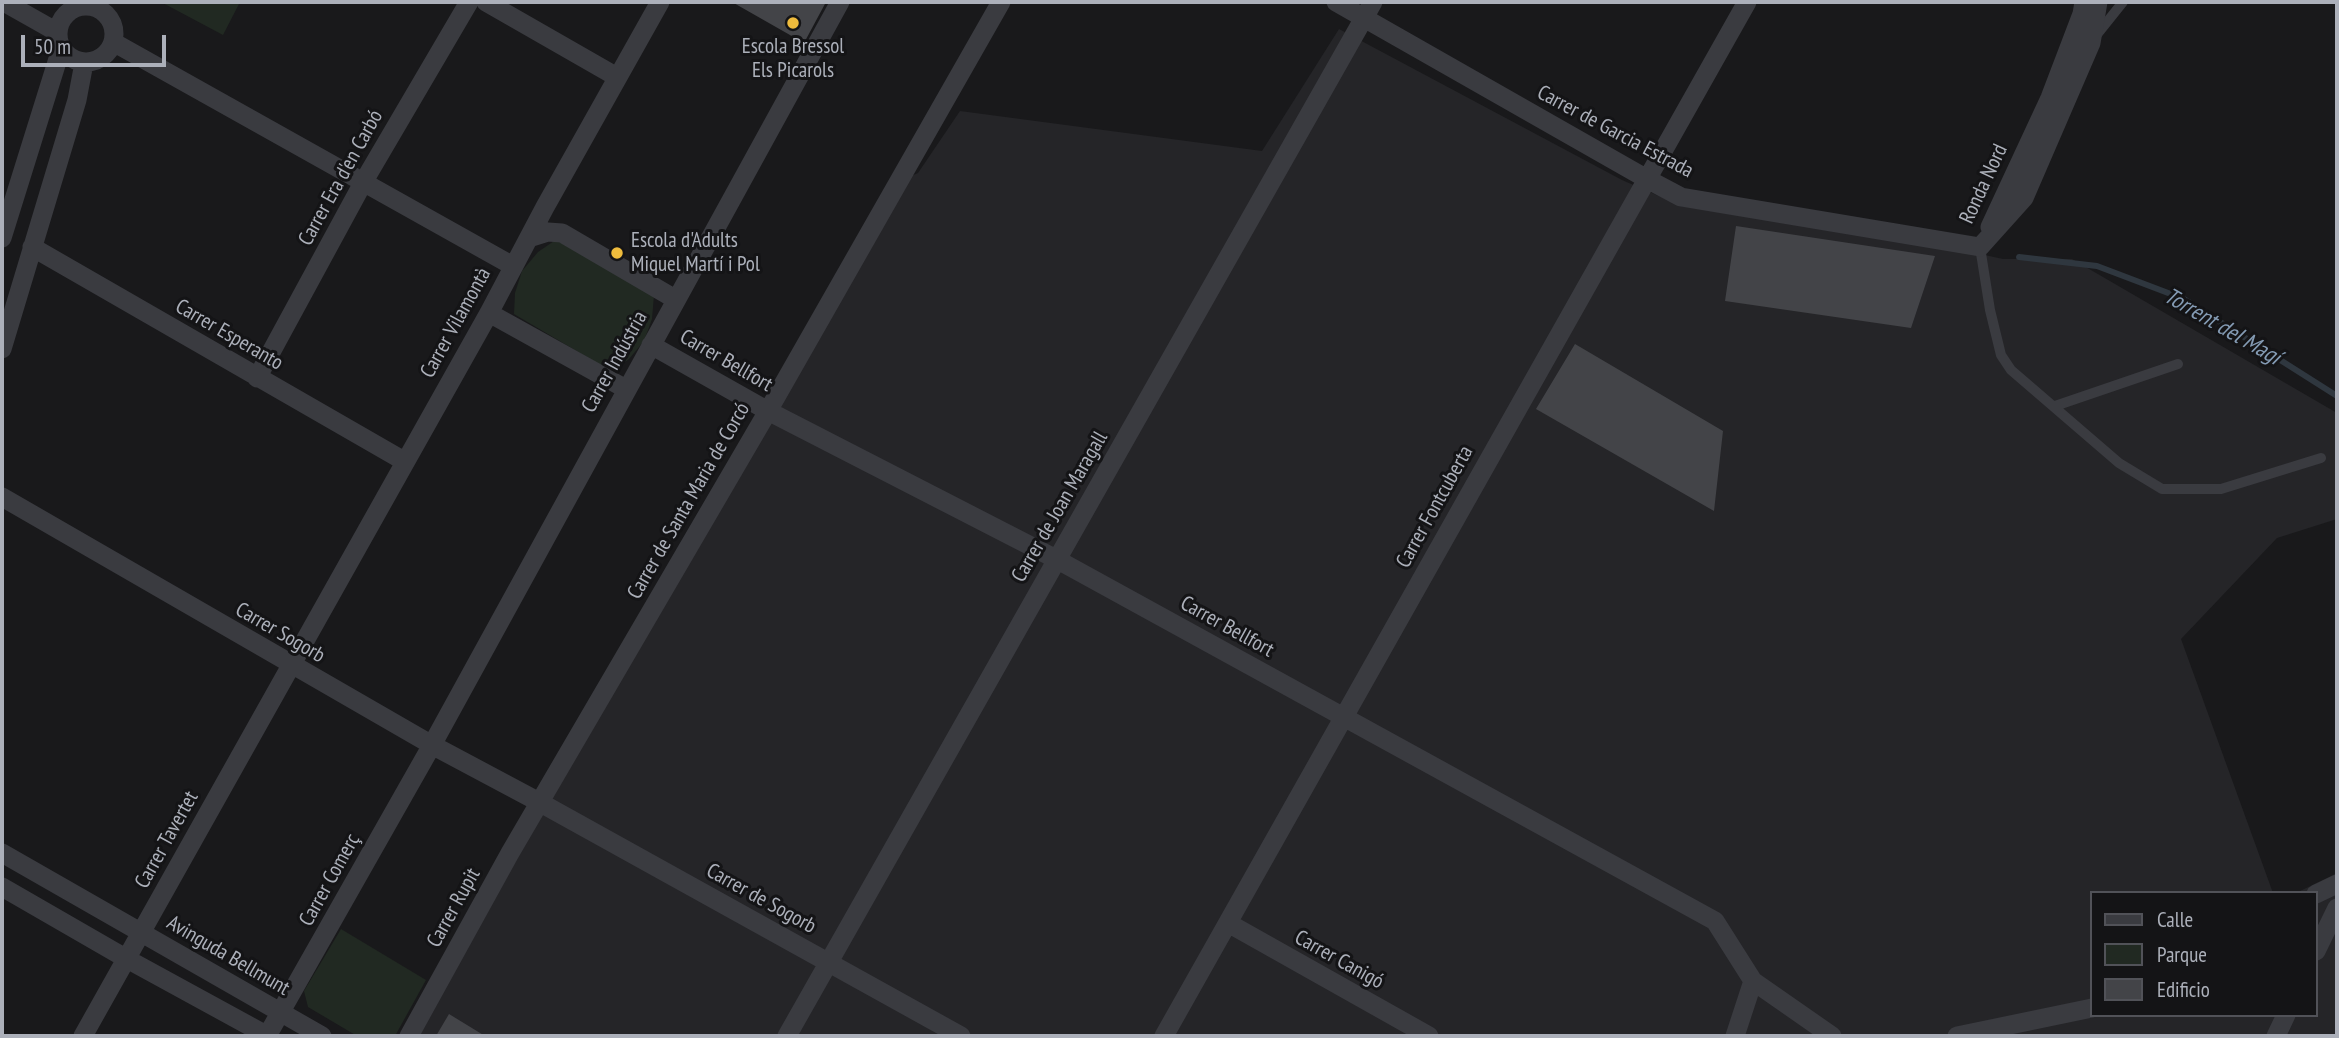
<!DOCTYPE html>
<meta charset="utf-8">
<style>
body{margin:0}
#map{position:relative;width:2339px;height:1038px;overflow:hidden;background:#19191b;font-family:"PT Sans Narrow",sans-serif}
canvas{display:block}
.frame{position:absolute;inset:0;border:4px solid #acb0ba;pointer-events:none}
.legend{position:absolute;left:2090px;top:891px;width:228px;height:126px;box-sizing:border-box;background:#141416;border:2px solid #515258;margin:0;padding:9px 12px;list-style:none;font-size:21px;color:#acb0ba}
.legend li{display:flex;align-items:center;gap:14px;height:35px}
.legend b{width:35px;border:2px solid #515258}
.scale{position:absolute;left:21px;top:35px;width:145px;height:32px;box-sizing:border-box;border:4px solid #acb0ba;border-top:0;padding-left:9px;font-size:21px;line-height:24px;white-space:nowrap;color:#acb0ba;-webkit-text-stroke:5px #141416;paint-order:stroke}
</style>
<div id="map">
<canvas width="2339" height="1038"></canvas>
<div class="frame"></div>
<ul class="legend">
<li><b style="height:9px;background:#3a3b40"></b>Calle</li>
<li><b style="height:19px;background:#212922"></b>Parque</li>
<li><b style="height:19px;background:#434448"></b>Edificio</li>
</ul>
<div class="scale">50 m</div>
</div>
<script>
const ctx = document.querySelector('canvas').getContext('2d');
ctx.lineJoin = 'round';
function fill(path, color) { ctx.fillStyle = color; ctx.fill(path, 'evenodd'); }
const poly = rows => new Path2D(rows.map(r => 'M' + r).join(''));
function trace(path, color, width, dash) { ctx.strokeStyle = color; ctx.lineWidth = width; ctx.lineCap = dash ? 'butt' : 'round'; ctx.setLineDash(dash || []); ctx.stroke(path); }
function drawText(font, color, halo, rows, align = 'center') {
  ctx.font = font + ' "PT Sans Narrow",sans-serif'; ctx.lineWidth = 6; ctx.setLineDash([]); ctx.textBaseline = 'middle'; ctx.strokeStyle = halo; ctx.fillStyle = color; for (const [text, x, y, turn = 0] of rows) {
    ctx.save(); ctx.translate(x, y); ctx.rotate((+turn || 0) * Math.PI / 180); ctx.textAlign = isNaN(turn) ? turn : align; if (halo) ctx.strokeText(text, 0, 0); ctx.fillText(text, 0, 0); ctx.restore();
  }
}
const built = poly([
 [1339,29,1622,180,1682,206,1971,252,2003,259,2072,259,2337,413,2337,519,2277,538,2181,639,2273,893,2092,893,2092,1015,2316,1015,2316,893,2296,893,2337,873,2337,1036,414,1036,893,184,918,173,960,111,1262,151]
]);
const green = poly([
 [161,2,240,2,223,35],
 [557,239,654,295,652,319,644,341,629,359,612,372,514,314,515,293,522,271,538,252],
 [341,929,426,980,395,1036,357,1036,308,1007,304,991]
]);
const stream = poly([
 [2019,257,2097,266,2184,299,2337,396]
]);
const building = poly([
 [732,2,826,2,804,43],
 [1736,226,1935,256,1911,328,1725,301],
 [1575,344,1723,431,1714,511,1536,409],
 [449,1014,485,1036,436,1036]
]);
const lane = poly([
 [2095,37,2123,2],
 [1980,247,1990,310,2001,355,2011,370,2119,463,2162,489,2221,489,2321,458],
 [2055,406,2178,364]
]);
const street = poly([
 [4,2,57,32],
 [486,2,617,77],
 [1336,2,1647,179,1681,197,1980,247],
 '58 34a28 28 0 1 1 56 0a28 28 0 1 1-56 0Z',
 [113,42,513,266],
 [1990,227,2050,98,2082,14,2084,2],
 [2,238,61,49],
 [529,238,548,232,562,233,675,299],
 [32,247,404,461],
 [1980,247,2024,198,2091,43,2098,2],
 [489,313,626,389],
 [651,345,768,411,1056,559,1715,921,1753,981,1832,1036],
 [2,349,77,100,84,63],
 [257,378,364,181,469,2],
 [2,497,432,745,539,802,961,1036],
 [2,853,322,1036],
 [2,887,127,959,268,1036],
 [2316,894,2337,884],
 [1228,923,1429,1036],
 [2316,951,2337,908],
 [83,1036,489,313,545,207,660,2],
 [267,1036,432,745,840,2],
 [409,1036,510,853,768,411,1001,2],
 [787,1036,1373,2],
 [1164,1036,1747,2],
 [1735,1036,1753,981],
 [1957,1036,2092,1008],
 [2276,1036,2286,1015]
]);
const markers = [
 [793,23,7,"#efbc3d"],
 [617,253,7,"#efbc3d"]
];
const poiNames = [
 ["Escola Bressol",793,47],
 ["Els Picarols",793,71],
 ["Escola d'Adults",631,241,"left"],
 ["Miquel Martí i Pol",631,265,"left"]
];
const streetNames = [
 ["Carrer de Garcia Estrada",1615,132,28],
 ["Carrer Era d'en Carbó",341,178,-61],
 ["Ronda Nord",1984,184,-65],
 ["Carrer Vilamontà",456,323,-61],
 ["Carrer Esperanto",229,335,30],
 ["Carrer Bellfort",726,361,30],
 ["Carrer Indústria",615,362,-61],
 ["Carrer de Santa Maria de Corcó",689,501,-60],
 ["Carrer de Joan Maragall",1060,507,-60],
 ["Carrer Fontcuberta",1435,507,-61],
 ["Carrer Bellfort",1227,627,29],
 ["Carrer Sogorb",280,633,30],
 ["Carrer Tavertet",167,840,-61],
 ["Carrer Comerç",330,880,-61],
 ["Carrer de Sogorb",761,899,29],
 ["Carrer Rupit",454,908,-61],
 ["Avinguda Bellmunt",228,956,30],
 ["Carrer Canigó",1339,960,29]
];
const waterNames = [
 ["Torrent del Magí",2222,327,30]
];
fill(built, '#252528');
fill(green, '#212922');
trace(stream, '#2f373f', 6);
fill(building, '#434448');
trace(lane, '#3a3b40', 10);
trace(street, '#3a3b40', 19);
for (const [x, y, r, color] of markers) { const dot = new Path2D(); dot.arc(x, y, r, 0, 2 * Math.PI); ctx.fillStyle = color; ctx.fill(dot); trace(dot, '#141416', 2.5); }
drawText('21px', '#acb0ba', '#141416', poiNames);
drawText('21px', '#acb0ba', '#141416', streetNames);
drawText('italic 23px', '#849bb4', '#141416', waterNames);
</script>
